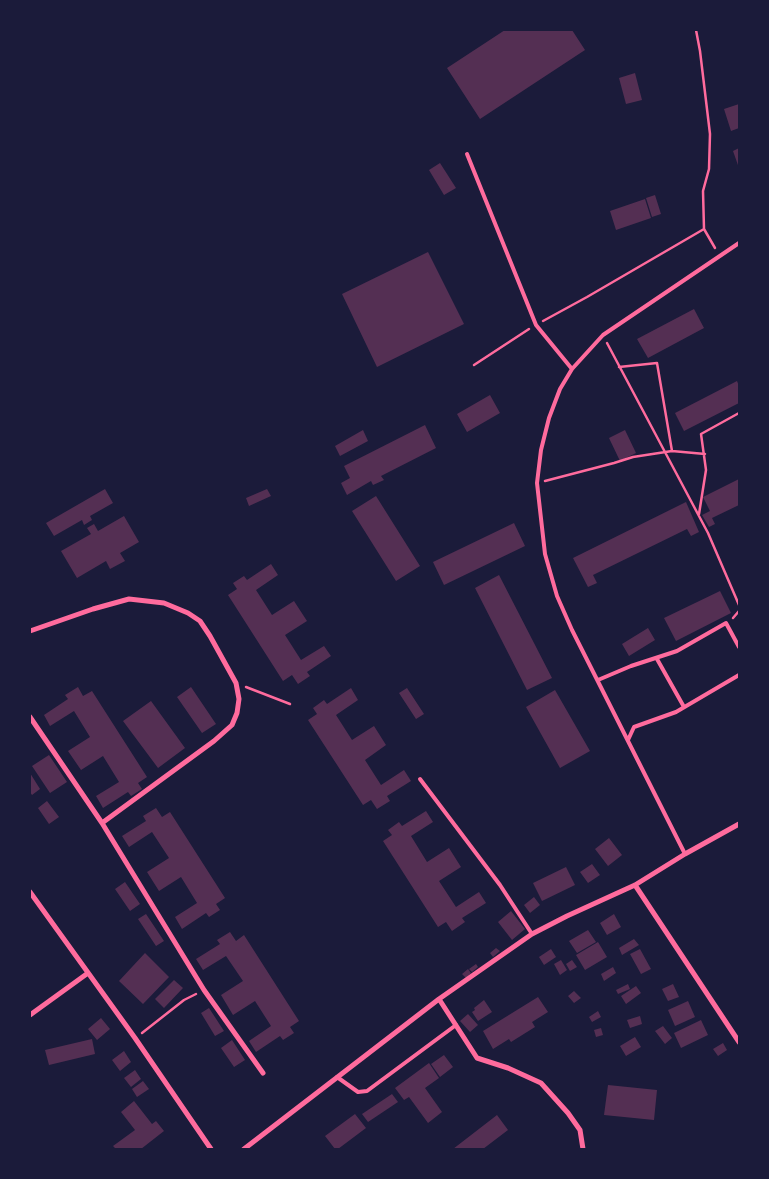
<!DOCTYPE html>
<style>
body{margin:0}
#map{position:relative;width:769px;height:1179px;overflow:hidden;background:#1b1b3a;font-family:Lato,sans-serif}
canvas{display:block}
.frame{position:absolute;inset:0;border:31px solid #1b1b3a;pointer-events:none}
</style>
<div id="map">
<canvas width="769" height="1179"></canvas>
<div class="frame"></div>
</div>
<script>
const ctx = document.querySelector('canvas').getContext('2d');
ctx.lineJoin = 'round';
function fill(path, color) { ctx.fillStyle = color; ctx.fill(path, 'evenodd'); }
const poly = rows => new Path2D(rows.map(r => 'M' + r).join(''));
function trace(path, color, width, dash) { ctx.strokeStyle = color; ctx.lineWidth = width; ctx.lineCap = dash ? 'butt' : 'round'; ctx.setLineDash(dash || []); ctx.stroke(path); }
const building = poly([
 [505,30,572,30,585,50,480,119,447,68],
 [635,73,642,100,626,104,619,78],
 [739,104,739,128,731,131,724,109],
 [739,148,739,168,733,151],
 [440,163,456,188,444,195,429,170],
 [655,195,661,214,652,217,646,198],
 [645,199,651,218,616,230,610,211],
 [428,252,464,324,377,367,342,294],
 [694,309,704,328,648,358,637,339],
 [737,381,739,386,739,403,684,431,675,413],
 [490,395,500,413,467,432,457,414],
 [425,425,436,448,381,476,384,480,373,485,371,481,347,495,341,483,350,478,344,466],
 [363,430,368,441,340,456,335,446],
 [625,430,636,453,620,461,609,438],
 [739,479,739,505,712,518,715,524,709,527,702,515,710,511,703,497],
 [105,489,113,503,90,516,92,520,84,525,82,520,54,536,46,523],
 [267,489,271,496,249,506,246,498],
 [376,496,420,566,396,581,352,511],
 [686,502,699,532,691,536,687,529,593,575,597,583,588,587,573,558],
 [124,516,139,542,120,553,125,561,110,569,106,561,77,578,61,551,91,534,87,528,94,524,98,531],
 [514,523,525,546,444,585,433,562],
 [271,564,278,575,256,590,272,615,294,601,307,621,285,635,301,660,324,646,331,656,307,672,310,676,298,684,292,675,283,681,228,595,237,589,233,583,244,576,247,580],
 [499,575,552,678,527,690,475,588],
 [720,591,731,613,676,641,664,618],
 [648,628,655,640,629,656,622,644],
 [78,687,83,696,92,691,147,777,138,783,142,789,131,796,128,792,103,808,96,796,119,782,103,756,81,770,68,751,90,737,74,711,50,726,44,715,68,699,65,695],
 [191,687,216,724,202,733,177,697],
 [351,688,358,700,336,715,352,740,374,726,386,745,365,760,381,785,404,770,411,781,387,796,390,801,377,809,371,800,363,805,308,720,317,714,313,708,324,700,327,704],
 [407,688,424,714,416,719,399,693],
 [555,690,590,751,560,768,526,707],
 [151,701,185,748,158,768,123,721],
 [49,755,67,782,50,793,32,766],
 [30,773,40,789,32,795,30,792],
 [47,801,59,817,49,824,38,808],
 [156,808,162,817,170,812,225,898,216,904,220,910,209,917,206,913,182,929,175,917,197,903,181,877,159,891,147,872,169,858,152,832,129,847,122,836,146,821,143,816],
 [426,811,433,822,411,836,427,862,449,848,461,867,439,881,456,907,479,892,486,903,462,918,465,922,452,931,446,922,438,927,383,841,392,835,388,830,399,822,402,826],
 [609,838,622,855,608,866,595,849],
 [592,864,600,875,588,883,580,872],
 [566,867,575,885,542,901,533,883],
 [125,882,140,904,130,911,115,889],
 [534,897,540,905,530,913,524,905],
 [511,911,525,929,512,940,498,922],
 [146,914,164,941,156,946,138,919],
 [614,914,621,927,607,935,600,923],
 [588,930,596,942,577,953,569,941],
 [230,932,236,941,244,935,299,1021,290,1027,294,1033,283,1040,280,1036,256,1052,249,1041,271,1026,255,1001,233,1015,221,995,243,981,226,956,203,970,196,959,220,944,217,940],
 [634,939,639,945,622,955,619,948],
 [598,942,607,957,585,970,576,955],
 [496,948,500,951,493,957,490,953],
 [551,949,556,957,544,965,539,957],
 [640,949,651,969,641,974,630,954],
 [145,953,169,977,143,1004,119,981],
 [561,960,567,970,560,975,554,964],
 [572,960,577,967,570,971,566,964],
 [476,964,478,967,472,972,469,969],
 [613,967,616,973,604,981,601,974],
 [468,969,471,973,466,978,462,974],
 [174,980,183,988,164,1008,155,999],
 [628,984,630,989,618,994,616,990],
 [673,984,679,997,668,1001,662,989],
 [636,986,641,993,626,1004,621,996],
 [574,991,581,998,574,1003,568,996],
 [538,997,548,1012,532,1022,535,1027,511,1042,509,1039,493,1049,483,1031],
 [484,1000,492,1012,478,1021,472,1012,475,1010,474,1008],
 [688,1001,695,1017,675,1026,668,1010],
 [209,1008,224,1031,215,1036,201,1013],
 [598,1011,601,1017,592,1022,589,1017],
 [468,1014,478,1025,470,1032,460,1021],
 [640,1016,642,1024,630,1028,627,1020],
 [101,1018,110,1029,97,1040,88,1029],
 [701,1020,708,1035,681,1048,674,1033],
 [663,1026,672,1038,665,1044,655,1031],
 [601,1028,603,1035,596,1037,594,1030],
 [635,1037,641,1047,626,1056,620,1046],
 [92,1039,95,1054,49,1065,45,1050],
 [232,1040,245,1060,234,1067,221,1048],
 [723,1043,727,1050,718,1056,713,1049],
 [124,1051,131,1062,120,1071,112,1060],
 [444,1055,453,1067,440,1077,431,1064],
 [429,1063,439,1078,425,1088,442,1112,428,1123,409,1097,404,1100,395,1088],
 [135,1070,141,1079,131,1087,124,1078],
 [143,1081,149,1089,137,1097,132,1089],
 [608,1085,657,1090,654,1120,604,1115],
 [392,1094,398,1102,368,1122,362,1114],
 [134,1101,152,1124,156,1121,164,1131,141,1149,116,1149,113,1146,135,1130,121,1112],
 [355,1114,366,1128,338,1149,335,1149,325,1136],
 [497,1115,508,1130,483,1149,453,1149]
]);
const path = poly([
 [696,30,700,51,710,134,709,169,703,191,704,229,715,248],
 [543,321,587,297,704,229],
 [607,343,708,533,739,605],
 [474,365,529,329],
 [619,367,657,363,672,451],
 [545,481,614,463,633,457,672,451,705,454],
 [699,514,706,470,701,434,739,413],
 [733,618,739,611],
 [246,687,290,704],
 [142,1033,184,1000,196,994]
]);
const service = poly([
 [467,154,536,325,572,369],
 [657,659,684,707],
 [598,680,631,666,677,651,726,623,739,647],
 [628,740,634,727,676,712,739,675],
 [420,779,500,885,532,934],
 [685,854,572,630,557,596,545,554,537,483,541,450,549,418,560,389,572,369,603,335,739,243],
 [337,1077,358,1092,367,1091,456,1025]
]);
const minor = poly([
 [30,631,93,609,129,599,164,603,188,613,200,621,210,636,236,683,239,699,237,713,232,725,214,741,102,823],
 [30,717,102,823,204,990,263,1073],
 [635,885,739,1042],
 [30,892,135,1038,211,1149],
 [439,999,477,1058,508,1068,541,1083,568,1113,580,1130,583,1149],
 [30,1015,88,973],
 [244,1149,439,999,532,934,567,916,635,885,685,854,739,824]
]);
fill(building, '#542f53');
trace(path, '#ff6b9d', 2.5);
trace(service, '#ff6b9d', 4);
trace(minor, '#ff6b9d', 5);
</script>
